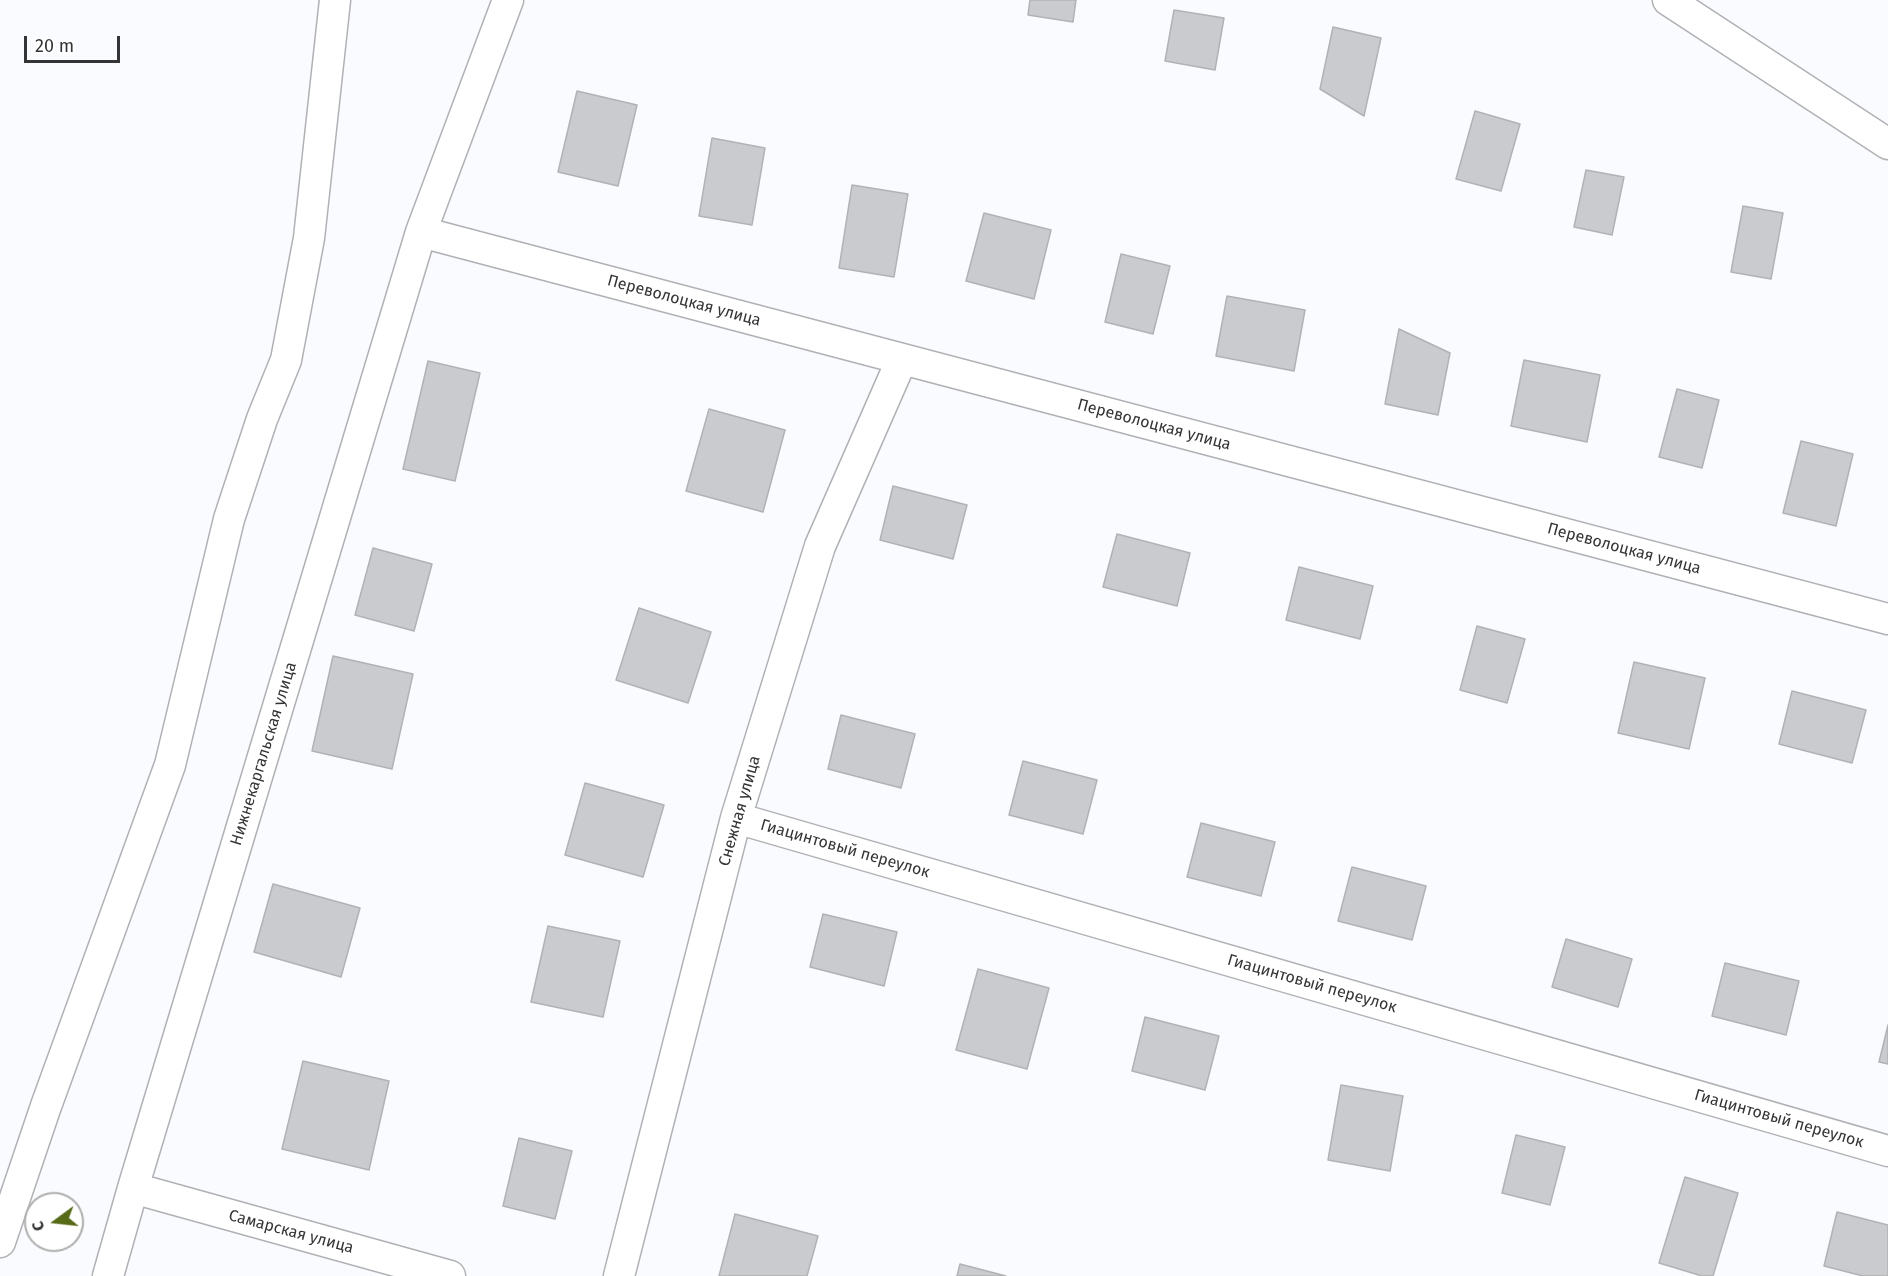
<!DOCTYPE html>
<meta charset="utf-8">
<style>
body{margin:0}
#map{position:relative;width:1888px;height:1276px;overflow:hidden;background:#f9fbfe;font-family:"Fira Sans",sans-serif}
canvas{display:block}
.north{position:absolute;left:24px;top:1192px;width:60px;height:60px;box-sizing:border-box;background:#fff;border:2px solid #aeaeaf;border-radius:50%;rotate:255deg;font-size:16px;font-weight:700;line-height:24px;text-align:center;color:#343436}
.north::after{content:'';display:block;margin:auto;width:21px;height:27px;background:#576a18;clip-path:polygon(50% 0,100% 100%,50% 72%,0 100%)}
.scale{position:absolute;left:24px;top:36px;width:96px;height:27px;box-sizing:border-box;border:3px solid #343436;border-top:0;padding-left:8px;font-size:18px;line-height:21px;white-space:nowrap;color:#343436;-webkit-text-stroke:4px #fff;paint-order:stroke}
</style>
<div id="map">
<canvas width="1888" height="1276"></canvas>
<div class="north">С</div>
<div class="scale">20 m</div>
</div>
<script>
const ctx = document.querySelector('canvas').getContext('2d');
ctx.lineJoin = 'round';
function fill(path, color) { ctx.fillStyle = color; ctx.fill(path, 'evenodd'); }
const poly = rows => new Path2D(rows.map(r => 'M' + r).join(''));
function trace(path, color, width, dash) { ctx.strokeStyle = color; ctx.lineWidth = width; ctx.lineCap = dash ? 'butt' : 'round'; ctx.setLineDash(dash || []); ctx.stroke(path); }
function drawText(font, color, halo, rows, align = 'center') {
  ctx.font = font + ' "Fira Sans",sans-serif'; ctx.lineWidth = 6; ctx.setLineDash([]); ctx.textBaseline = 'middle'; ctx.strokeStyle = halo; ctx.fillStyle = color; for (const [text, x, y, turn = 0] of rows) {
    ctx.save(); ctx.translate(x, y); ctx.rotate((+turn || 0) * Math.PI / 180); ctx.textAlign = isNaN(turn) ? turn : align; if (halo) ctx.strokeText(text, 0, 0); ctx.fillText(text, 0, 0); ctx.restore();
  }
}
const building = poly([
 [1030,0,1076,0,1073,22,1028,15,1030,0],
 [1174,10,1224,18,1215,70,1165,61,1174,10],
 [1333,27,1381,38,1364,116,1320,89,1333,27],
 [577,91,637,105,618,186,558,172,577,91],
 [1475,111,1520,124,1501,191,1456,179,1475,111],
 [712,138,765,148,752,225,699,216,712,138],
 [1586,170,1624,177,1612,235,1574,227,1586,170],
 [852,185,908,194,894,277,839,268,852,185],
 [1743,206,1783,213,1771,279,1731,272,1743,206],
 [984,213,1051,230,1034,299,966,281,984,213],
 [1121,254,1170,266,1153,334,1105,322,1121,254],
 [1227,296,1305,310,1294,371,1216,356,1227,296],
 [1399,329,1450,353,1438,415,1385,404,1399,329],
 [1524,360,1600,375,1587,442,1511,426,1524,360],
 [428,361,480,373,455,481,403,469,428,361],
 [1677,389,1719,400,1702,468,1659,457,1677,389],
 [709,409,785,430,763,512,686,491,709,409],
 [1801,441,1853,454,1836,526,1783,513,1801,441],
 [893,486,967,505,953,559,880,540,893,486],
 [1117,534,1190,553,1177,606,1103,587,1117,534],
 [373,548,432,564,414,631,355,615,373,548],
 [1299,567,1373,586,1360,639,1286,620,1299,567],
 [639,608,711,632,688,703,616,680,639,608],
 [1477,626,1525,639,1507,703,1460,690,1477,626],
 [333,656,413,674,392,769,312,751,333,656],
 [1634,662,1705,678,1689,749,1618,733,1634,662],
 [1792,691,1866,710,1852,763,1779,744,1792,691],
 [841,715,915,734,901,788,828,769,841,715],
 [1023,761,1097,780,1083,834,1009,815,1023,761],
 [585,783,664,805,643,877,565,855,585,783],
 [1201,823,1275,842,1261,896,1187,877,1201,823],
 [1352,867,1426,886,1412,940,1338,921,1352,867],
 [273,884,360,908,341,977,254,952,273,884],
 [823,914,897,932,884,986,810,967,823,914],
 [548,926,620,941,603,1017,531,1002,548,926],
 [1566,939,1632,959,1618,1007,1552,987,1566,939],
 [1725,963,1799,981,1786,1035,1712,1016,1725,963],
 [978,969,1049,988,1027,1069,956,1050,978,969],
 [1145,1017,1219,1036,1205,1090,1132,1071,1145,1017],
 [1888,1025,1888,1064,1879,1062,1888,1025],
 [303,1061,389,1081,369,1170,282,1149,303,1061],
 [1341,1085,1403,1096,1390,1171,1328,1160,1341,1085],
 [1516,1135,1565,1147,1550,1205,1502,1193,1516,1135],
 [519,1138,572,1151,555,1219,503,1206,519,1138],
 [1685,1177,1738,1193,1713,1276,1702,1276,1659,1263,1685,1177],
 [1837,1212,1888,1225,1888,1276,1863,1276,1824,1266,1837,1212],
 [735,1214,818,1236,807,1276,719,1276,735,1214],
 [960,1264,1006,1276,957,1276,960,1264]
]);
const street = poly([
 [1668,0,1888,144],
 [421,232,1888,619],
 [736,818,1888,1151],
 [133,1188,450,1276],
 [0,1242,46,1106,170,765,229,519,262,419,286,360,309,238,335,0],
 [108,1276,133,1188,421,232,508,0],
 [619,1276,736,818,820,546,902,359]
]);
const streetNames = [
 ["Переволоцкая улица",684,301,15],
 ["Переволоцкая улица",1154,425,15],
 ["Переволоцкая улица",1624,549,15],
 ["Нижнекаргальская улица",264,754,-73],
 ["Снежная улица",740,811,-74],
 ["Гиацинтовый переулок",845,849,16],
 ["Гиацинтовый переулок",1312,984,16],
 ["Гиацинтовый переулок",1779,1119,16],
 ["Самарская улица",291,1232,15]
];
fill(building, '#cacbce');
trace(building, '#b1b2b4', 1.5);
trace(street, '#b0b1b4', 33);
trace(street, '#fff', 30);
drawText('16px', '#343436', '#fff', streetNames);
</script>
